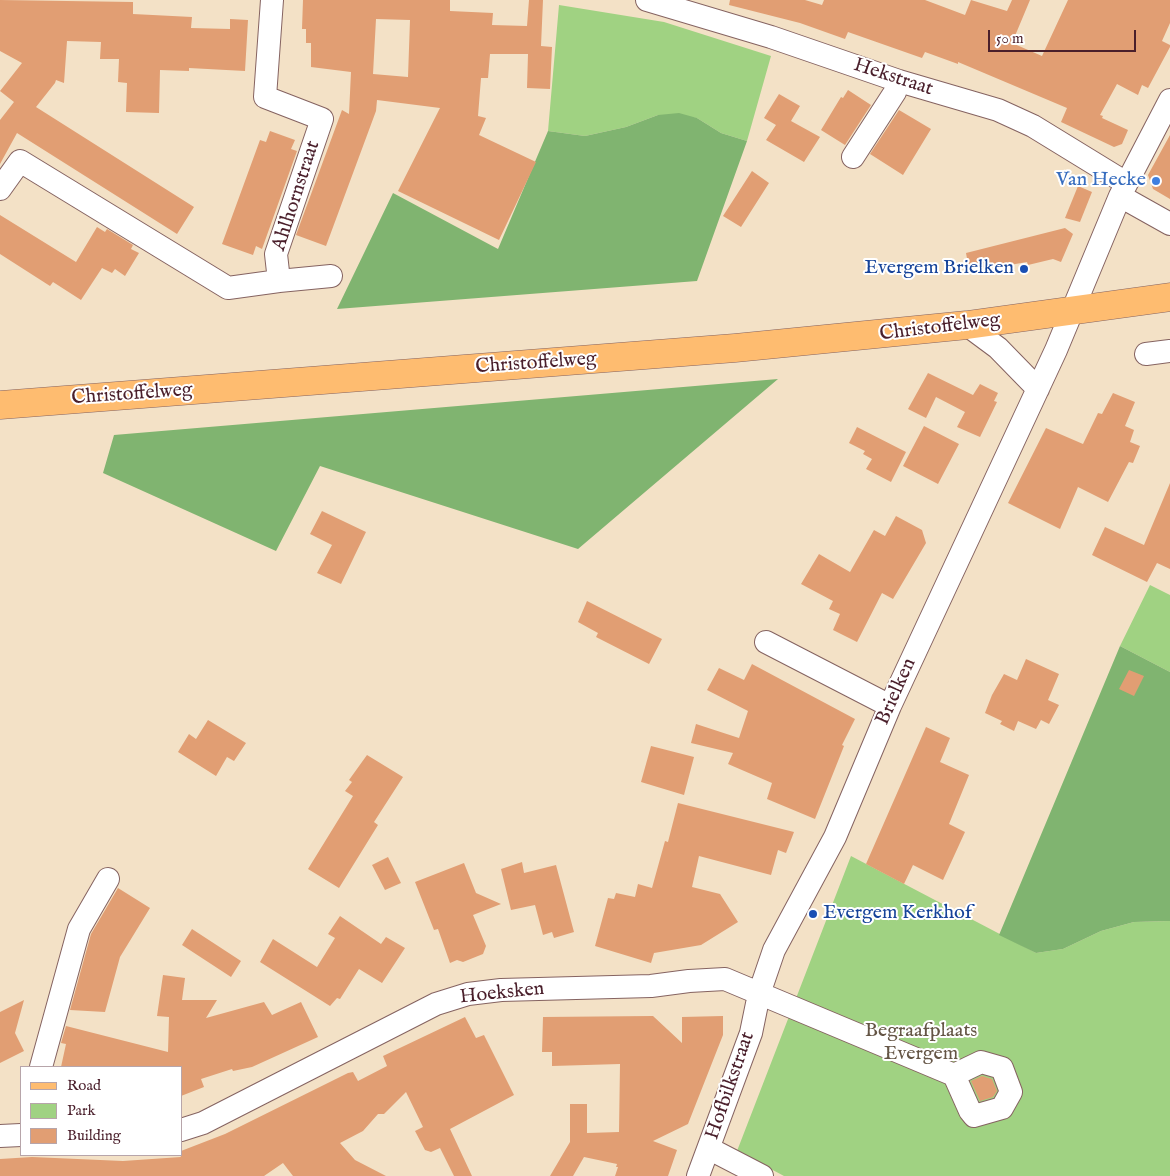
<!DOCTYPE html>
<style>
body{margin:0}
#map{position:relative;width:1170px;height:1176px;overflow:hidden;background:#f3e1c6;font-family:"IM FELL English",serif}
canvas{display:block}
.legend{position:absolute;left:20px;top:1066px;width:162px;height:90px;box-sizing:border-box;background:#fff;border:1px solid #b7a5aa;margin:0;padding:6px 9px;list-style:none;font-size:15px;color:#4a1f2b}
.legend li{display:flex;align-items:center;gap:10px;height:25px}
.legend b{width:25px;border:1px solid #b7a5aa}
.scale{position:absolute;left:988px;top:30px;width:148px;height:22px;box-sizing:border-box;border:2px solid #4a1f2b;border-top:0;padding-left:6px;font-size:15px;line-height:18px;white-space:nowrap;color:#4a1f2b;-webkit-text-stroke:4px #fff;paint-order:stroke}
</style>
<div id="map">
<canvas width="1170" height="1176"></canvas>
<ul class="legend">
<li><b style="height:6px;background:#febc70"></b>Road</li>
<li><b style="height:14px;background:#a0d282"></b>Park</li>
<li><b style="height:14px;background:#e19e73"></b>Building</li>
</ul>
<div class="scale">50 m</div>
</div>
<script>
const ctx = document.querySelector('canvas').getContext('2d');
ctx.lineJoin = 'round';
function fill(path, color) { ctx.fillStyle = color; ctx.fill(path, 'evenodd'); }
const poly = rows => new Path2D(rows.map(r => 'M' + r).join(''));
function trace(path, color, width, dash) { ctx.strokeStyle = color; ctx.lineWidth = width; ctx.lineCap = dash ? 'butt' : 'round'; ctx.setLineDash(dash || []); ctx.stroke(path); }
function drawText(font, color, halo, rows, align = 'center') {
  ctx.font = font + ' "IM FELL English",serif'; ctx.lineWidth = 4; ctx.setLineDash([]); ctx.textBaseline = 'middle'; ctx.strokeStyle = halo; ctx.fillStyle = color; for (const [text, x, y, turn = 0] of rows) {
    ctx.save(); ctx.translate(x, y); ctx.rotate((+turn || 0) * Math.PI / 180); ctx.textAlign = isNaN(turn) ? turn : align; if (halo) ctx.strokeText(text, 0, 0); ctx.fillText(text, 0, 0); ctx.restore();
  }
}
const green = poly([
 [559,5,664,22,771,56,747,141,721,133,697,118,658,115,626,127,585,136,548,131],
 [1150,585,1170,595,1170,672,1120,646],
 [851,856,1036,953,1063,949,1101,931,1134,922,1170,921,1170,1176,784,1176,737,1151]
]);
const forest = poly([
 [679,113,697,118,721,133,747,141,697,281,337,309,393,193,498,249,548,131,585,136,626,127,658,115],
 [778,379,578,549,320,466,276,551,103,473,114,435],
 [1120,646,1170,672,1170,921,1134,922,1101,931,1063,949,1036,953,999,935]
]);
const building = poly([
 [0,0,133,2,133,14,192,17,191,28,230,29,230,19,248,20,245,71,189,68,189,71,160,70,159,113,126,112,127,83,118,82,119,59,100,59,101,42,67,41,64,83,56,80,55,83,36,107,194,207,177,234,17,133,0,164,0,120,14,102,0,91,22,63,0,51],
 [303,0,450,0,450,11,493,13,492,25,527,26,529,0,543,0,541,46,552,47,550,89,527,88,528,54,490,54,488,78,481,78,478,116,486,118,479,135,536,162,499,240,398,191,440,108,377,100,376,111,326,246,296,235,342,110,349,114,351,72,311,67,311,43,306,43,306,29,302,29],
 [376,19,410,20,408,77,373,74],
 [730,0,805,0,822,5,824,0,925,0,965,15,971,0,1007,11,1012,0,1030,0,1012,43,1042,56,1068,0,1170,0,1170,23,1162,41,1170,45,1170,47,1148,88,1142,85,1138,95,1117,84,1100,115,1103,116,1102,118,1128,130,1122,144,1114,147,1061,122,1067,108,958,62,958,64,925,52,922,58,848,32,845,39,800,23,729,5],
 [848,90,871,105,845,145,821,130,841,97,843,98],
 [779,94,800,106,791,121,820,137,804,162,766,140,776,125,764,118],
 [899,110,931,129,903,175,870,154],
 [270,131,295,140,291,149,297,151,262,249,256,246,253,255,222,244,260,140,266,142],
 [1170,135,1170,199,1153,189,1148,175],
 [752,171,769,183,741,227,723,216],
 [1078,186,1092,192,1080,222,1065,218],
 [0,215,76,262,97,227,105,232,107,229,133,245,131,249,139,253,125,276,115,269,112,273,102,268,81,300,53,282,50,286,0,254],
 [1065,228,1073,234,1061,262,1053,259,1028,265,1027,262,998,267,998,265,983,268,983,266,969,269,966,253],
 [928,373,973,395,980,384,998,393,994,401,997,402,980,437,957,427,965,412,936,397,926,418,908,409],
 [1113,393,1135,402,1125,426,1134,430,1130,442,1140,446,1133,463,1129,462,1108,502,1078,487,1060,529,1008,503,1046,428,1083,444,1098,413,1102,414],
 [924,426,959,444,938,484,903,466],
 [857,427,906,452,891,482,866,469,872,459,863,454,865,451,849,443],
 [1170,483,1170,569,1157,563,1147,582,1092,555,1105,527,1144,545],
 [322,511,366,532,341,584,317,573,332,545,310,534],
 [896,516,922,530,926,543,893,599,882,593,857,642,833,630,840,614,829,609,833,601,801,584,819,554,850,572,874,530,885,536],
 [587,601,662,639,649,664,596,637,598,633,578,622],
 [1026,659,1059,674,1048,700,1059,705,1049,724,1041,720,1036,729,1018,721,1014,731,1000,724,1002,721,985,713,992,695,1004,674,1017,680],
 [752,664,855,719,842,745,844,746,815,819,767,799,772,783,728,764,733,753,691,743,696,724,739,738,748,711,707,690,719,668,744,680],
 [1129,670,1144,676,1134,696,1119,689],
 [208,720,246,743,234,761,227,757,216,776,178,752,189,734,196,739],
 [926,727,950,738,940,762,969,775,949,824,965,832,943,880,913,865,904,884,866,864],
 [651,746,694,757,684,795,641,782],
 [367,755,403,777,374,822,378,825,339,888,308,869,353,796,345,791,352,782,349,780],
 [678,803,794,832,786,853,778,850,771,875,699,856,692,887,720,894,738,922,701,945,654,953,651,963,595,946,608,898,614,899,616,893,635,897,638,884,652,888,665,841,668,842],
 [388,857,401,883,385,890,372,865],
 [522,862,524,873,556,865,574,932,554,938,552,932,543,935,535,905,511,910,501,869],
 [464,863,476,893,501,904,473,915,486,946,483,954,463,962,457,960,450,963,438,929,434,930,415,882],
 [118,888,150,908,120,957,105,1012,70,1010,91,934],
 [340,916,381,944,386,937,405,948,382,983,359,969,340,999,337,998,330,1006,260,962,273,939,317,967,335,938,328,934],
 [192,929,241,961,231,977,182,945],
 [163,975,185,978,182,1000,217,1000,206,1018,264,1002,272,1015,301,1002,318,1037,252,1067,233,1071,232,1069,201,1079,204,1087,181,1096,181,1067,61,1067,66,1044,61,1043,66,1026,168,1052,169,1017,157,1016],
 [24,1000,15,1033,24,1051,0,1063,0,1012],
 [653,1016,682,1043,682,1017,723,1016,723,1035,688,1124,653,1141,677,1150,668,1176,615,1176,618,1167,616,1167,617,1164,584,1157,573,1176,550,1176,570,1142,570,1104,587,1104,587,1133,619,1132,620,1064,552,1066,552,1052,542,1052,543,1017],
 [465,1017,476,1038,484,1035,514,1095,450,1129,472,1176,454,1176,440,1148,431,1152,425,1150,415,1131,423,1127,406,1092,384,1114,378,1114,363,1131,340,1143,355,1160,386,1176,293,1176,283,1163,264,1176,0,1176,0,1159,32,1157,123,1161,181,1157,180,1155,181,1151,225,1134,348,1073,353,1072,358,1081,387,1066,383,1056],
 [982,1076,992,1079,997,1091,993,1097,980,1101,971,1081]
]);
const minor = poly([
 [647,0,771,37,899,81,998,110,1033,126,1126,183],
 [853,157,895,92,899,81],
 [0,189,20,161,228,288,279,281,276,254,322,119,265,97,272,0],
 [1120,196,1170,224],
 [279,281,331,276],
 [967,325,998,348,1038,389],
 [1146,354,1170,351],
 [766,642,890,706],
 [41,1067,79,929,108,879],
 [181,1130,203,1123,436,1004,468,994,501,990,651,986,689,981,725,979,954,1075,981,1062,1002,1068,1011,1092,1002,1108,974,1116,970,1111,954,1075],
 [0,1136,21,1135],
 [710,1149,762,1176],
 [698,1176,751,1033,759,994,774,950,835,837,890,706,1056,350,1120,196,1170,100]
]);
const major = poly([
 [0,405,735,348,967,325,1170,297]
]);
const markers = [
 [1156,181,5,"#3f7fe0"],
 [1024,269,5,"#1a4fb4"],
 [813,914,5,"#1a4fb4"]
];
const streetNames = [
 ["Hekstraat",893,78,18],
 ["Ahlhornstraat",297,196,-72],
 ["Christoffelweg",940,328,-7],
 ["Christoffelweg",536,364,-4],
 ["Christoffelweg",132,395,-4],
 ["Brielken",897,692,-66],
 ["Hoeksken",502,994,-6],
 ["Hofbilkstraat",731,1086,-71]
];
const shopNames = [
 ["Van Hecke",1146,181]
];
const transitNames = [
 ["Evergem Brielken",1014,269],
 ["Evergem Kerkhof",823,914,"left"]
];
const parkNames = [
 ["Begraafplaats",921,1032],
 ["Evergem",921,1055]
];
fill(green, '#a0d282');
fill(forest, '#80b470');
fill(building, '#e19e73');
trace(minor, '#856361', 24);
trace(major, '#856361', 29);
trace(minor, '#fff', 22);
trace(major, '#febc70', 28);
for (const [x, y, r, color] of markers) { const dot = new Path2D(); dot.arc(x, y, r, 0, 2 * Math.PI); ctx.fillStyle = color; ctx.fill(dot); trace(dot, '#fff', 2); }
drawText('20px', '#4a1f2b', '#fff', streetNames);
drawText('20px', '#366cbe', '#fff', shopNames, 'right');
drawText('20px', '#164399', '#fff', transitNames, 'right');
drawText('20px', '#645545', '#fff', parkNames);
</script>
